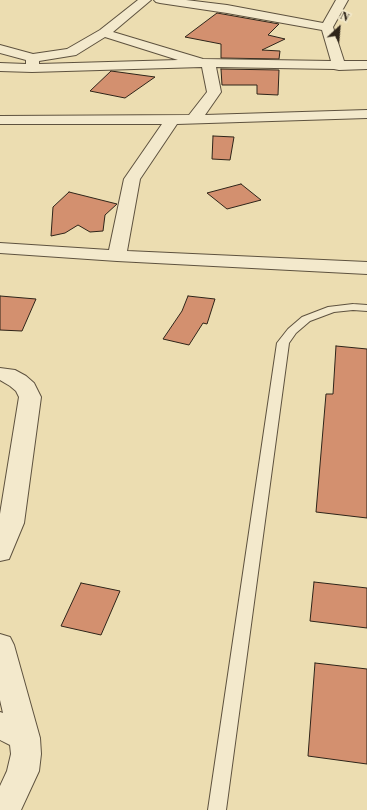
<!DOCTYPE html>
<style>
body{margin:0}
#map{position:relative;width:367px;height:810px;overflow:hidden;background:#ecddb1;font-family:"Libre Bodoni",serif}
canvas{display:block}
.north{position:absolute;left:319px;top:8px;width:40px;height:40px;-webkit-text-stroke:3px #f3e9cc;paint-order:stroke;rotate:26deg;font-size:11px;font-weight:700;line-height:16px;text-align:center;color:#2e2419}
.north::after{content:'';display:block;margin:auto;width:14px;height:18px;background:#2e2419;clip-path:polygon(50% 0,100% 100%,50% 72%,0 100%)}
</style>
<div id="map">
<canvas width="367" height="810"></canvas>
<div class="north">N</div>
</div>
<script>
const ctx = document.querySelector('canvas').getContext('2d');
ctx.lineJoin = 'round';
function fill(path, color) { ctx.fillStyle = color; ctx.fill(path, 'evenodd'); }
const poly = rows => new Path2D(rows.map(r => 'M' + r).join(''));
function trace(path, color, width, dash) { ctx.strokeStyle = color; ctx.lineWidth = width; ctx.lineCap = dash ? 'butt' : 'round'; ctx.setLineDash(dash || []); ctx.stroke(path); }
const building = poly([
 [217,13,279,24,268,35,285,39,262,50,280,51,279,59,221,58,221,44,185,37,217,13],
 [221,69,279,70,278,95,257,94,257,85,222,85,221,69],
 [111,71,155,77,125,98,90,91,111,71],
 [213,136,234,137,230,160,212,159,213,136],
 [241,184,261,200,227,209,207,193,241,184],
 [69,192,117,204,105,215,103,231,90,232,78,225,65,233,51,236,53,207,69,192],
 [0,296,36,299,22,331,0,330,0,296],
 [188,296,215,299,207,324,203,323,189,345,163,339,182,311,188,296],
 [336,346,367,349,367,518,316,512,326,394,333,394,336,346],
 [314,582,367,588,367,628,310,621,314,582],
 [81,583,120,591,101,635,61,626,81,583],
 [315,663,367,669,367,764,308,756,315,663]
]);
const service = poly([
 [353,304,367,305,367,311,353,310,334,312,310,321,296,333,289,343,226,810,208,810,277,343,288,329,302,317,328,307,353,304]
]);
const minor = poly([
 [138,0,151,0,113,32,203,59,331,61,322,30,227,13,160,3,156,2,154,0,186,0,227,5,323,23,336,0,348,0,333,27,344,61,367,61,367,69,339,70,334,69,216,67,221,92,205,115,367,110,367,118,177,124,140,179,127,251,367,262,367,274,117,261,0,253,0,243,109,250,124,179,162,124,0,124,0,116,189,115,207,92,202,67,32,72,0,71,0,63,26,64,26,60,0,53,0,45,33,54,67,49,100,30,138,0],
 [105,37,178,60,39,64,39,61,76,55,105,37],
 [0,368,15,370,26,376,34,383,41,397,24,523,9,559,0,561,0,514,19,397,16,391,10,386,0,380,0,368],
 [0,634,10,637,14,645,40,738,41,754,39,771,21,810,0,810,0,786,7,771,11,754,10,745,0,740,0,712,3,713,0,700,0,634]
]);
fill(building, '#d3906f');
trace(building, '#2e2419', 1);
trace(service, '#5e523f', 2);
trace(minor, '#5e523f', 2);
fill(service, '#f3e9cc');
fill(minor, '#f3e9cc');
</script>
